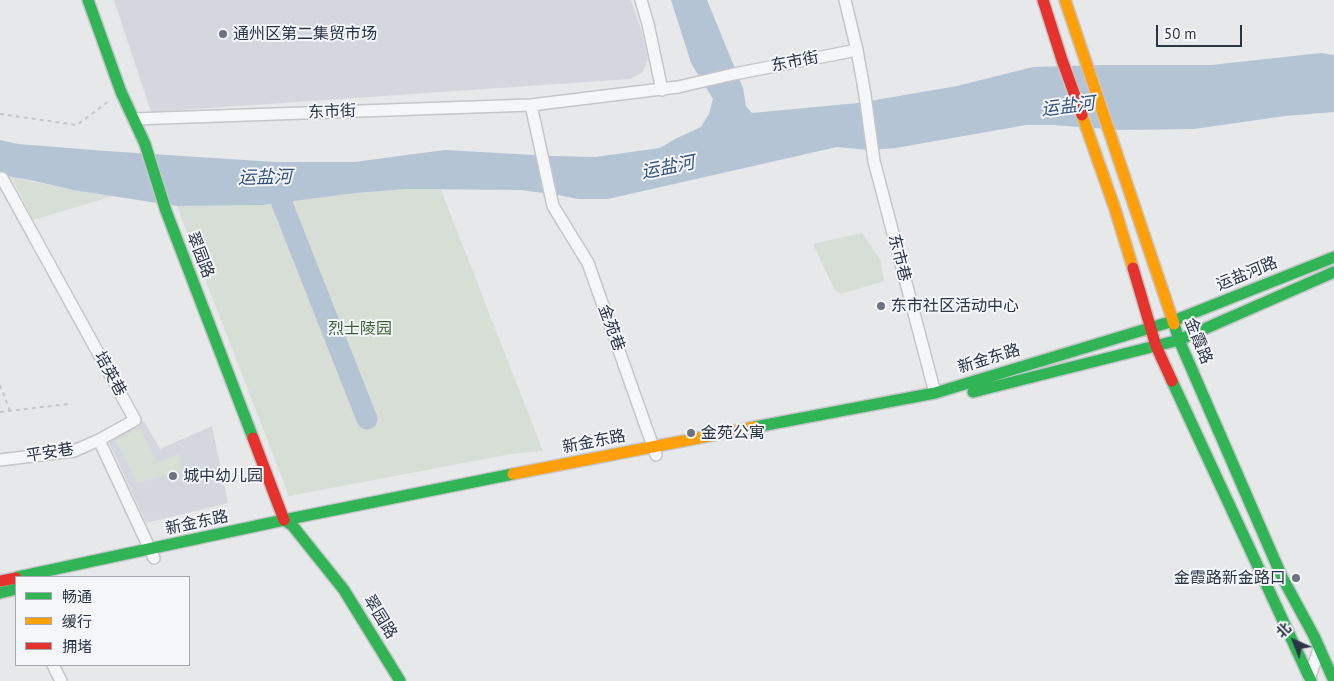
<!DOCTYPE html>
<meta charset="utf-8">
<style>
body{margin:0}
#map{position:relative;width:1334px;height:681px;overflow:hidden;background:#e6e8ea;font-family:"PT Sans","Noto Sans SC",sans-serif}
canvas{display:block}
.legend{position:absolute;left:15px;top:576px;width:175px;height:90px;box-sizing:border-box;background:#f4f6f9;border:1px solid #a4a8b1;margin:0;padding:6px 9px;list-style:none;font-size:15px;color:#2b3445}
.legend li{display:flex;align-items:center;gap:10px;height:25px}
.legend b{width:25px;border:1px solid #a4a8b1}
.north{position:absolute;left:1269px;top:616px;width:50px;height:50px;-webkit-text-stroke:4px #f4f6f9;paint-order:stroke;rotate:316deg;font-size:14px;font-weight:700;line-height:20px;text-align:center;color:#2b3445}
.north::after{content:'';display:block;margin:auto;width:18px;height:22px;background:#2b3445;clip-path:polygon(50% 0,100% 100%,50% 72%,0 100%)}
.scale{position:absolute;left:1156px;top:25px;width:86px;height:22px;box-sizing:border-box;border:2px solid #2b3445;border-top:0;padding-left:6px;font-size:15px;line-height:18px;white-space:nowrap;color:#2b3445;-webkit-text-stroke:4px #f4f6f9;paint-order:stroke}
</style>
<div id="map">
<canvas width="1334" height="681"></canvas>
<ul class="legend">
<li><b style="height:6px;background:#30b455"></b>畅通</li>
<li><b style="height:6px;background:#ff9f0a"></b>缓行</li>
<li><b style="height:6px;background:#e5322d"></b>拥堵</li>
</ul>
<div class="north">北</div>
<div class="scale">50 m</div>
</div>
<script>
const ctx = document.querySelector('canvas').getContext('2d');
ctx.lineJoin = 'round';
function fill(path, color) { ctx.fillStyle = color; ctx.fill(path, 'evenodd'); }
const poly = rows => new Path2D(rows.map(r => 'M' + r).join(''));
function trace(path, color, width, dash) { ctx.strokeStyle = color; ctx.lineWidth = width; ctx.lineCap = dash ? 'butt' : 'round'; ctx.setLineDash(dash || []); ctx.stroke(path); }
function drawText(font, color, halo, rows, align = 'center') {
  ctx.font = font + ' "PT Sans","Noto Sans SC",sans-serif'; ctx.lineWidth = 4; ctx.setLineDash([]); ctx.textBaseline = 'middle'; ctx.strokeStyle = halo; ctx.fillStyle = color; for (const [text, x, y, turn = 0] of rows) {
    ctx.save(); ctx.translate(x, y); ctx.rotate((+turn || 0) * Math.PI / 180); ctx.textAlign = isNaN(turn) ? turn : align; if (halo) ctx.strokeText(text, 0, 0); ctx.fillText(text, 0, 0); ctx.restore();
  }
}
const built = poly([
 [114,0,631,0,641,29,648,59,643,72,630,79,151,112],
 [144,421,160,449,212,426,228,503,146,523,108,440]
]);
const green = poly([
 [11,177,73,190,113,196,33,220],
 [406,189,441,190,543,451,511,454,289,496,177,206,263,205,356,193],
 [862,233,880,259,884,281,841,294,834,289,813,244],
 [140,428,157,462,179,454,183,470,137,483,115,440]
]);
const water = poly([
 [671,0,707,0,743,88,746,106,752,113,858,103,957,86,1033,67,1103,65,1211,65,1321,53,1334,55,1334,112,1285,116,1194,129,1120,130,1053,125,1026,125,896,148,868,150,837,147,608,199,578,199,558,195,521,190,406,189,356,193,263,205,177,206,73,190,30,180,0,175,0,140,18,144,106,151,275,162,354,162,445,150,552,156,595,157,660,148,677,138,701,127,709,114,713,99,691,63]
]);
const river = poly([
 [272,178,367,419]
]);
const path = poly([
 [0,114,77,125,109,101],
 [0,385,10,411],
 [0,412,68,404]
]);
const street = poly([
 [641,0,648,24,662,90],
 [845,0,857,50,865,95,874,161,935,393],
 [531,105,553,206,588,263,656,455],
 [133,119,531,105,678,87,734,74,857,50],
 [2,178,135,420,99,440,154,558],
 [0,460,74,451,99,440],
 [53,665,61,681],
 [1309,680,1319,649]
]);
const fast = poly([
 [88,0,121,92,145,144,166,211,253,438],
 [1174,324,1179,340,1282,577,1314,636,1334,681],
 [1172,381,1311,681],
 [973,392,1179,340,1334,272],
 [755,427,935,393,1173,321,1334,257],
 [284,520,292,525,344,590,400,681],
 [18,577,284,520,513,474],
 [0,593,16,589]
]);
const slow = poly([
 [1065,0,1174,324],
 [1082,115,1115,209,1133,268],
 [513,474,755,427]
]);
const jam = poly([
 [1043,0,1062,60,1082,115],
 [1133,268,1156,346,1172,381],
 [253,438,284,520],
 [0,581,16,578]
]);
const markers = [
 [223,34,5,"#6c737f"],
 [881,306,5,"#6c737f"],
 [691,433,5,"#6c737f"],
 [173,476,5,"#6c737f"],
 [1296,578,5,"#6c737f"]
];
const poiNames = [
 ["通州区第二集贸市场",233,34],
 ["东市社区活动中心",891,306],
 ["金苑公寓",701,433],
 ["城中幼儿园",183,476],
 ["金霞路新金路口",1286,578,"right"]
];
const streetNames = [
 ["东市街",795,62,-11],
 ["东市街",332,112,-2],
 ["翠园路",200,255,69],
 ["东市巷",899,258,76],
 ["运盐河路",1247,274,-22],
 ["金苑巷",611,328,70],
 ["金霞路",1198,341,68],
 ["新金东路",989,359,-17],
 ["培英巷",110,374,61],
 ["新金东路",594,442,-11],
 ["平安巷",50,453,-9],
 ["新金东路",197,523,-12],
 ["翠园路",380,617,58]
];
const parkNames = [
 ["烈士陵园",360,329]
];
const waterNames = [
 ["运盐河",1068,107,-7],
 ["运盐河",668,168,-11],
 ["运盐河",265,178,-1]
];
fill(built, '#d4d7dd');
fill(green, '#d6ded6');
fill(water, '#b4c4d5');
trace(river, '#b4c4d5', 21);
trace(street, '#c4c6c8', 14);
trace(fast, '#c4c6c8', 14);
trace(slow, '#c4c6c8', 14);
trace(jam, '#c4c6c8', 14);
trace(path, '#c5c6ca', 2, [4, 4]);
trace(street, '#f5f6f7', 11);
trace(fast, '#30b455', 11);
trace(slow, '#ff9f0a', 11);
trace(jam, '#e5322d', 11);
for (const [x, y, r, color] of markers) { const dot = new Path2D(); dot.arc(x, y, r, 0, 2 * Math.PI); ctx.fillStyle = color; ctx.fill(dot); trace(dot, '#f4f6f9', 2); }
drawText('16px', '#2b3445', '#f4f6f9', poiNames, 'left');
drawText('16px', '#2b3445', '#f4f6f9', streetNames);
drawText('16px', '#3f6138', '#f4f6f9', parkNames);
drawText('italic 18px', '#34527a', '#f4f6f9', waterNames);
</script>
